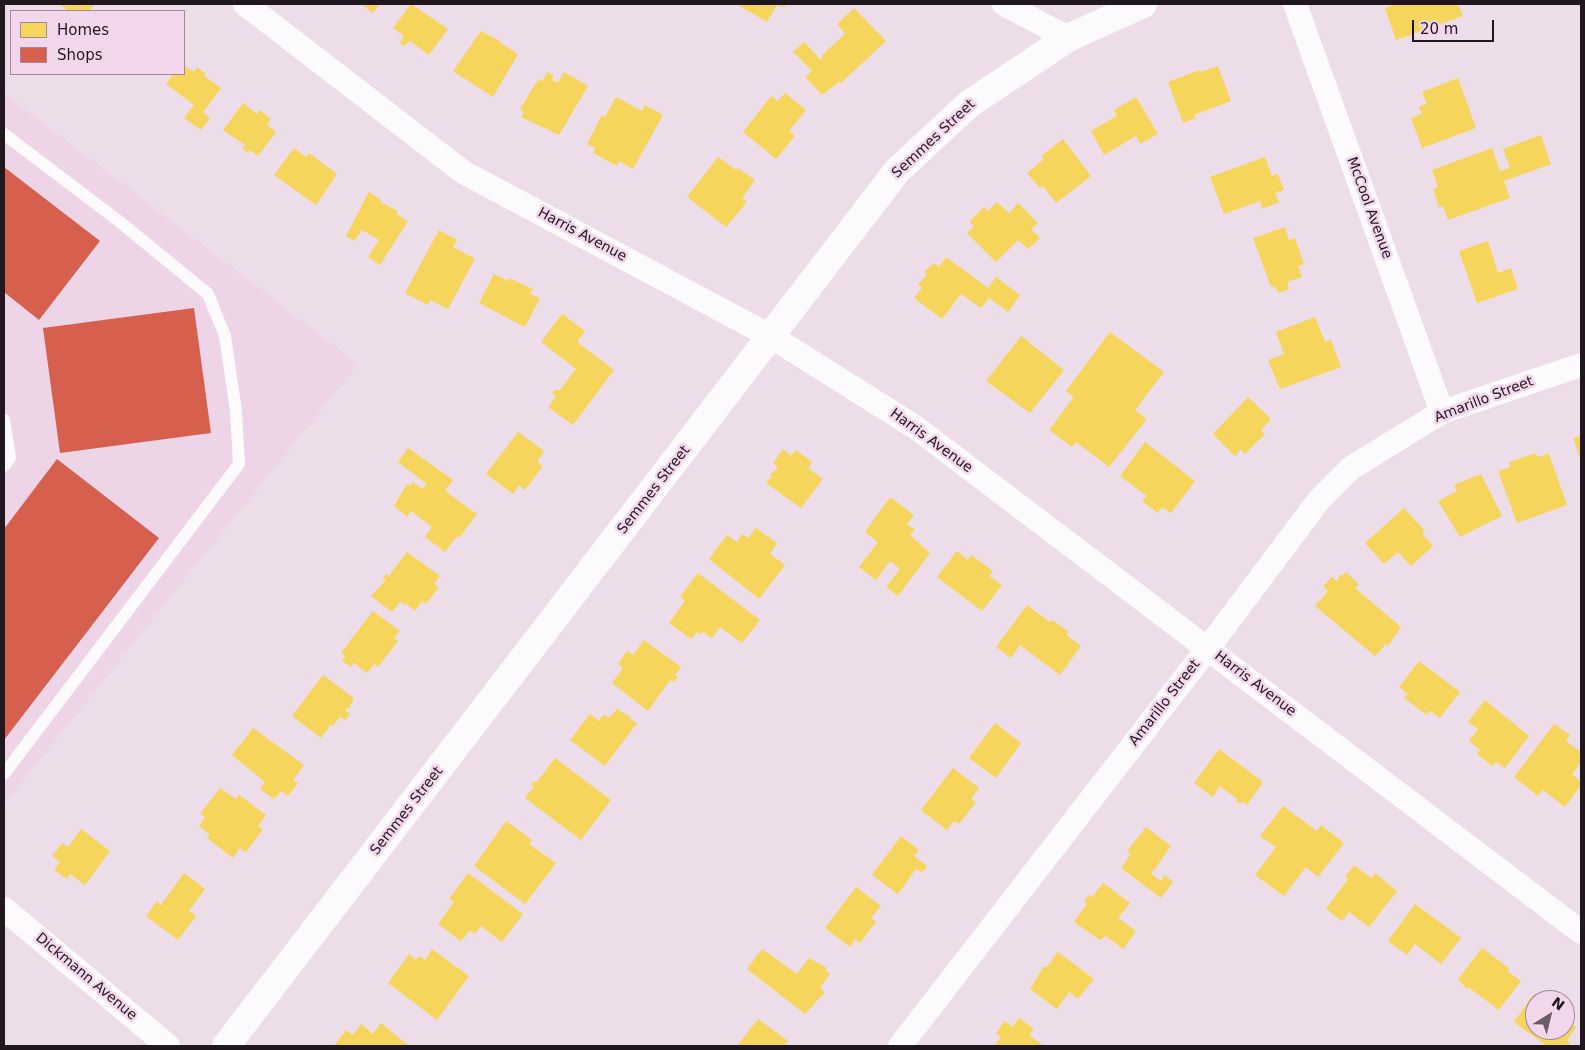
<!DOCTYPE html>
<style>
body{margin:0}
#map{position:relative;width:1585px;height:1050px;overflow:hidden;background:#ecdde8;font-family:"DejaVu Sans",sans-serif}
canvas{display:block}
.frame{position:absolute;inset:0;border:5px solid #21181f;pointer-events:none}
.legend{position:absolute;left:10px;top:10px;width:175px;height:65px;box-sizing:border-box;background:#f2d7ec;border:1px solid #9e8b9a;margin:0;padding:6px 9px;list-style:none;font-size:15px;color:#21181f}
.legend li{display:flex;align-items:center;gap:10px;height:25px}
.legend b{width:25px;border:1px solid #9e8b9a}
.north{position:absolute;left:1525px;top:990px;width:50px;height:50px;box-sizing:border-box;background:#f2d7ec;border:1px solid #9e8b9a;border-radius:50%;rotate:36deg;font-size:14px;font-weight:700;line-height:20px;text-align:center;color:#21181f}
.north::after{content:'';display:block;margin:auto;width:18px;height:22px;background:#685d65;clip-path:polygon(50% 0,100% 100%,50% 72%,0 100%)}
.scale{position:absolute;left:1412px;top:20px;width:82px;height:22px;box-sizing:border-box;border:2px solid #21181f;border-top:0;padding-left:6px;font-size:15px;line-height:18px;white-space:nowrap;color:#21181f;-webkit-text-stroke:4px #f2d7ec;paint-order:stroke}
</style>
<div id="map">
<canvas width="1585" height="1050"></canvas>
<div class="frame"></div>
<ul class="legend">
<li><b style="height:14px;background:#f6d55c"></b>Homes</li>
<li><b style="height:14px;background:#d6604d"></b>Shops</li>
</ul>
<div class="north">N</div>
<div class="scale">20 m</div>
</div>
<script>
const ctx = document.querySelector('canvas').getContext('2d');
ctx.lineJoin = 'round';
function fill(path, color) { ctx.fillStyle = color; ctx.fill(path, 'evenodd'); }
const poly = rows => new Path2D(rows.map(r => 'M' + r).join(''));
function trace(path, color, width, dash) { ctx.strokeStyle = color; ctx.lineWidth = width; ctx.lineCap = dash ? 'butt' : 'round'; ctx.setLineDash(dash || []); ctx.stroke(path); }
function drawText(font, color, halo, rows, align = 'center') {
  ctx.font = font + ' "DejaVu Sans",sans-serif'; ctx.lineWidth = 5; ctx.setLineDash([]); ctx.textBaseline = 'middle'; ctx.strokeStyle = halo; ctx.fillStyle = color; for (const [text, x, y, turn = 0] of rows) {
    ctx.save(); ctx.translate(x, y); ctx.rotate((+turn || 0) * Math.PI / 180); ctx.textAlign = isNaN(turn) ? turn : align; if (halo) ctx.strokeText(text, 0, 0); ctx.fillText(text, 0, 0); ctx.restore();
  }
}
const built = poly([
 [4,93,358,364,4,804]
]);
const homes = poly([
 [59,4,95,4,89,11,69,11],
 [361,4,380,4,373,13],
 [411,4,448,29,429,55,410,41,404,46,400,43,404,36,393,28],
 [736,4,786,4,784,8,777,5,767,22],
 [1396,4,1458,4,1463,16,1396,40,1385,8],
 [854,8,886,41,841,83,839,82,822,95,805,77,812,71,793,52,804,42,821,60,823,58,821,56,845,34,837,24],
 [481,31,500,41,499,42,518,54,493,97,453,71],
 [184,65,194,72,197,67,206,74,204,76,221,88,203,112,210,118,201,130,184,118,194,105,166,84,173,74,184,74],
 [1218,66,1231,101,1194,115,1196,118,1183,123,1168,82,1200,70,1201,72],
 [548,72,554,76,552,80,558,83,564,72,588,86,559,135,521,117,524,112,520,109,536,83,539,80,542,81],
 [1458,78,1476,128,1422,148,1411,118,1422,114,1419,107,1427,104,1422,92],
 [785,93,806,110,789,131,795,136,776,159,743,132,771,96,778,101],
 [616,97,642,111,645,105,663,115,633,169,619,161,617,166,593,153,595,148,587,144,602,115,605,117],
 [1136,97,1158,134,1140,144,1136,136,1104,155,1091,131,1117,116,1114,110],
 [243,103,257,114,260,110,271,119,267,125,276,132,258,156,250,150,248,153,242,148,245,145,223,130],
 [1541,135,1551,164,1504,181,1510,198,1448,220,1443,206,1439,207,1433,189,1438,187,1432,170,1492,148,1500,171,1510,168,1503,149],
 [1063,139,1091,176,1056,203,1043,186,1040,188,1027,173,1044,159,1041,156],
 [294,148,306,157,309,153,337,174,316,205,274,175],
 [718,157,736,170,738,168,755,180,742,198,747,202,726,227,687,197],
 [1265,157,1272,176,1278,174,1284,190,1275,193,1279,202,1262,209,1260,201,1224,214,1210,177],
 [369,192,381,200,380,202,398,211,396,214,408,221,380,265,368,257,379,240,362,230,354,241,346,236],
 [997,202,1009,213,1018,203,1038,223,1031,229,1040,238,1028,249,1018,240,996,262,967,233,974,226,969,222,984,207,988,211],
 [1285,227,1289,240,1295,238,1304,264,1298,266,1302,277,1287,282,1289,289,1278,293,1275,286,1271,287,1253,238],
 [439,230,457,240,453,247,475,259,448,309,430,300,428,305,405,293],
 [1488,241,1498,273,1511,268,1518,289,1477,303,1459,251],
 [946,257,988,288,996,277,1020,295,1008,312,989,298,981,308,961,294,942,319,914,298,922,288,918,285,927,274,924,272,934,263,939,267],
 [494,274,508,281,509,278,533,289,530,294,540,298,525,327,479,303],
 [562,314,585,331,577,342,614,370,573,425,548,407,556,397,552,393,556,389,559,391,576,369,541,342],
 [1315,317,1325,342,1331,340,1341,367,1280,389,1268,360,1284,354,1276,332],
 [1110,332,1164,372,1135,410,1147,419,1109,467,1076,442,1072,447,1049,430,1074,397,1066,391],
 [1021,336,1064,370,1030,413,986,381],
 [1248,397,1271,419,1261,430,1265,434,1245,454,1241,449,1235,456,1213,434],
 [518,432,544,451,537,462,543,466,525,490,519,485,513,494,486,474],
 [1581,436,1581,460,1573,438],
 [1145,442,1195,481,1171,513,1162,507,1158,513,1142,501,1147,496,1120,476],
 [408,448,453,480,445,491,477,514,459,538,457,536,445,552,425,537,432,527,411,511,407,517,394,506,407,484,410,486,413,482,423,489,427,484,398,462],
 [783,449,791,456,796,450,812,462,808,468,823,479,801,508,766,483,772,476,770,475,778,467,773,463],
 [1536,453,1537,457,1549,454,1567,505,1517,523,1498,471,1510,467,1509,462],
 [1481,474,1502,516,1460,537,1438,501,1457,491,1454,485],
 [890,497,914,515,907,524,915,530,910,535,930,553,898,596,886,587,900,569,890,561,876,580,859,567,878,542,865,532],
 [1404,508,1425,531,1422,534,1433,546,1411,566,1398,552,1384,564,1365,543],
 [756,528,777,543,770,554,785,565,759,599,709,559,727,535,737,542,742,534,748,538],
 [957,551,968,560,971,555,993,571,989,576,1002,585,982,611,937,577],
 [407,552,440,576,434,584,439,587,426,604,422,601,415,611,405,603,404,606,401,601,392,612,371,596,386,580,383,578,386,574,389,576],
 [1346,572,1359,584,1355,588,1401,627,1388,646,1386,644,1375,656,1315,606,1328,591,1323,586,1332,577,1337,581,1340,574,1342,576],
 [698,573,760,620,742,643,720,627,712,638,703,632,701,634,697,632,691,639,669,623,685,601,680,597],
 [1027,605,1050,622,1052,620,1069,632,1066,635,1081,646,1060,675,1020,645,1011,658,996,647],
 [373,611,400,631,394,638,398,641,378,667,374,664,367,673,354,663,351,667,342,661,345,656,341,653],
 [644,640,681,667,675,675,678,677,674,682,670,680,648,711,612,683,623,668,618,664,627,651,633,655],
 [1419,661,1460,692,1440,718,1430,711,1427,715,1404,698,1408,694,1399,687],
 [323,675,354,698,349,709,347,708,345,710,350,714,345,720,340,717,333,726,331,724,321,738,292,716],
 [1485,700,1529,736,1505,768,1496,762,1492,766,1477,754,1480,750,1469,741,1478,729,1468,722],
 [617,709,631,717,630,719,637,723,605,766,570,740,590,714,599,721,603,715,610,717],
 [995,723,1021,743,996,778,969,758],
 [1554,724,1570,735,1566,741,1581,752,1581,762,1572,774,1581,782,1581,785,1565,807,1543,790,1538,796,1514,777],
 [253,728,304,765,293,780,298,783,288,796,281,791,274,799,260,789,265,782,232,755],
 [1219,749,1263,782,1247,805,1242,801,1240,804,1236,801,1237,799,1220,786,1213,797,1194,783],
 [555,758,611,800,581,840,525,798,534,786,531,784,533,781,536,783],
 [953,768,979,788,971,799,976,802,959,824,954,821,947,830,921,810],
 [220,788,236,799,239,795,266,815,258,826,263,829,246,852,240,848,233,858,207,838,210,835,199,826,205,817,200,814],
 [1283,806,1317,831,1321,825,1344,843,1318,877,1306,867,1284,896,1255,875,1276,847,1260,836],
 [506,821,532,840,529,844,556,863,525,904,474,866],
 [1146,827,1171,846,1151,874,1161,881,1165,875,1173,882,1161,898,1121,868,1131,854,1127,851],
 [81,829,110,851,85,885,70,874,67,879,54,870,60,862,52,856,62,843,68,847],
 [901,836,919,850,914,856,926,865,927,868,921,872,916,869,898,894,872,875],
 [1354,865,1371,878,1375,873,1397,891,1369,927,1349,912,1342,921,1326,909,1348,879,1345,877],
 [184,873,205,889,189,911,196,916,178,940,146,916,157,901,161,905],
 [468,873,523,914,502,942,481,926,475,934,470,930,461,941,438,924,454,902,449,899],
 [1103,883,1130,903,1118,918,1136,931,1123,949,1106,936,1100,940,1074,922,1087,903,1084,901,1089,895,1092,897],
 [856,887,881,906,871,918,876,922,860,943,855,939,850,947,825,928],
 [1415,904,1461,938,1441,964,1415,944,1407,955,1388,941],
 [1482,948,1509,968,1507,971,1521,981,1499,1010,1468,987,1467,989,1458,979],
 [432,949,469,976,437,1020,388,983,409,954,416,960,419,956,425,960],
 [762,949,797,974,809,958,827,968,825,970,830,974,820,988,825,992,805,1014,747,969],
 [1058,952,1094,979,1078,999,1069,992,1057,1009,1030,989,1044,966,1046,968],
 [1533,995,1540,1000,1535,1000,1535,1030,1565,1030,1565,1011,1569,1014,1565,1019,1576,1027,1567,1040,1570,1043,1568,1046,1563,1044,1561,1046,1547,1046,1514,1022],
 [1019,1018,1034,1029,1029,1035,1044,1046,995,1046,1001,1037,996,1033,1005,1021,1012,1027],
 [758,1019,788,1041,784,1046,737,1046],
 [381,1023,409,1046,335,1045,346,1030,353,1035,361,1024,373,1034]
]);
const shops = poly([
 [4,167,100,241,39,320,4,292],
 [194,308,211,433,60,453,43,328],
 [57,459,159,538,4,740,4,529]
]);
const service = poly([
 [4,134,120,222,208,294,225,336,236,411,239,464,4,774],
 [4,420,10,458,4,466]
]);
const minor = poly([
 [245,4,463,172,772,337,915,427,1581,932],
 [1004,4,1068,38],
 [1295,4,1442,412],
 [4,909,168,1046],
 [900,1046,1208,648,1319,500,1351,468,1442,412,1581,365]
]);
const secondary = poly([
 [226,1046,897,171,969,104,1068,38,1143,4]
]);
const streetNames = [
 ["Semmes Street",934,139,-43],
 ["McCool Avenue",1369,208,70],
 ["Harris Avenue",582,235,28],
 ["Amarillo Street",1484,400,-21],
 ["Harris Avenue",931,441,36],
 ["Semmes Street",654,490,-52],
 ["Harris Avenue",1255,684,37],
 ["Amarillo Street",1165,703,-52],
 ["Semmes Street",407,811,-52],
 ["Dickmann Avenue",86,977,40]
];
fill(built, '#edd4e6');
fill(homes, '#f6d55c');
fill(shops, '#d6604d');
trace(service, '#fcfafc', 12);
trace(minor, '#fcfafc', 24);
trace(secondary, '#fcfafc', 28);
drawText('14px', '#21181f', '#f2d7ec', streetNames);
</script>
